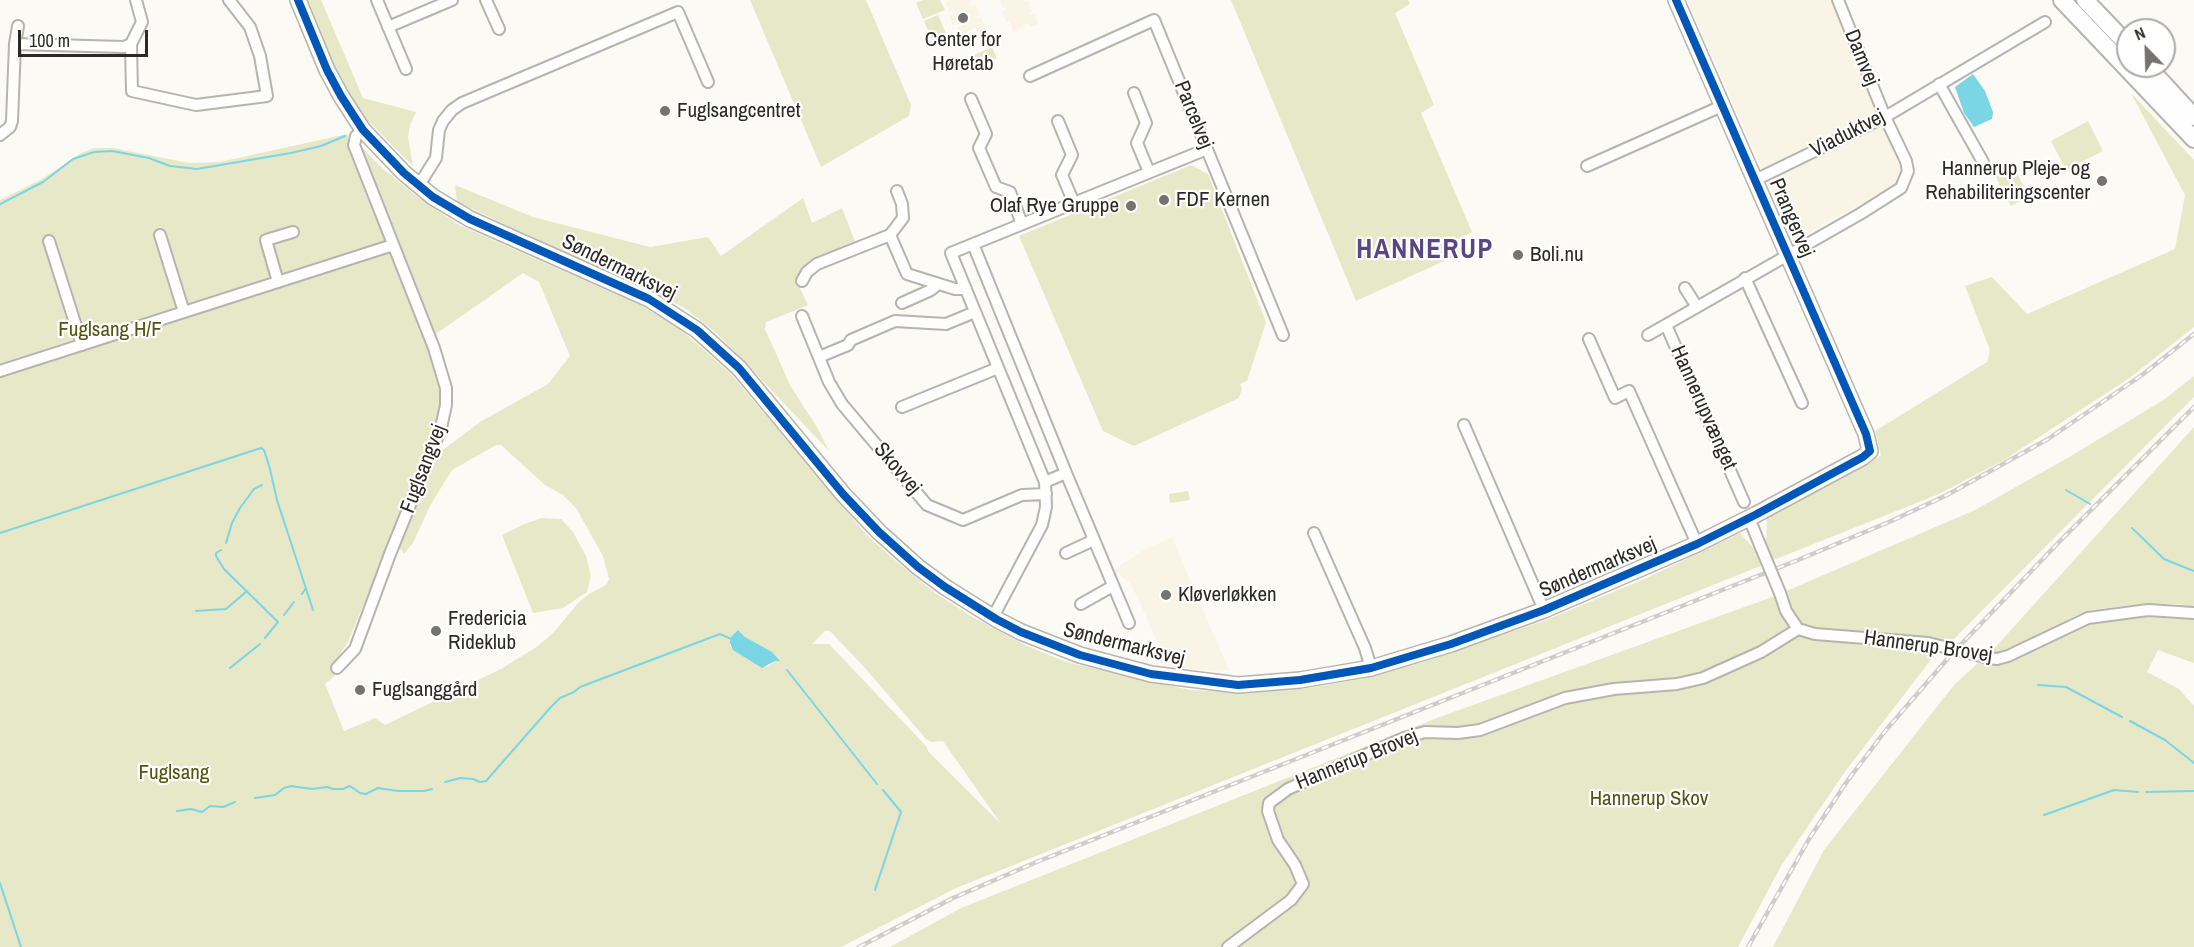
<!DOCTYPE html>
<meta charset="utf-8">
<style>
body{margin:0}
#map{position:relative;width:2194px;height:947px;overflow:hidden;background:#fcfaf5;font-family:"Archivo Narrow",sans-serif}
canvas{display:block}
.north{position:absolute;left:2116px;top:18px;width:60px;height:60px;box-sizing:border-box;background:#fff;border:2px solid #abaaa7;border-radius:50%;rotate:337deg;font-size:16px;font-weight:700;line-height:24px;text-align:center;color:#2c2a24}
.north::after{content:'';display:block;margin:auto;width:21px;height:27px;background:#75736d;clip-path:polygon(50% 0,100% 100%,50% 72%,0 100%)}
.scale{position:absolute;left:18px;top:30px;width:130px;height:27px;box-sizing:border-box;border:3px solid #2c2a24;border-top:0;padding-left:8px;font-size:18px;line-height:21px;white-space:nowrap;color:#2c2a24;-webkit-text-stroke:4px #fff;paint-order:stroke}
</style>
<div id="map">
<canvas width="2194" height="947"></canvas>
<div class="north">N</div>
<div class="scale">100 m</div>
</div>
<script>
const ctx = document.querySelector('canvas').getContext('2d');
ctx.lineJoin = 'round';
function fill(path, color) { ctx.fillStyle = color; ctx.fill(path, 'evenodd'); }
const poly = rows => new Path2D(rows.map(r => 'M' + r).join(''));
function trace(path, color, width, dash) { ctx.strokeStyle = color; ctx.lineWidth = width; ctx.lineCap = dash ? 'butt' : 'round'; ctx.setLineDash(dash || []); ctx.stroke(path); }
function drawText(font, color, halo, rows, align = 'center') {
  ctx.font = font + ' "Archivo Narrow",sans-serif'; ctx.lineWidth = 4.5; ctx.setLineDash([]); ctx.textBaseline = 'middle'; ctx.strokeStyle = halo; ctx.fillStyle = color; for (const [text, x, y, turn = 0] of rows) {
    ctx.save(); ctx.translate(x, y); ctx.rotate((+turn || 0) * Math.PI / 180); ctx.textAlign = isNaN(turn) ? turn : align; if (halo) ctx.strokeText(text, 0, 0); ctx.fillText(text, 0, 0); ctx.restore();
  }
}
const built = poly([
 [950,0,971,0,971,6,975,4,980,15,976,16,977,19,981,17,987,31,978,34,975,27,960,36,957,28,961,26,960,23,953,26,949,16,955,13,954,10,950,12,946,2],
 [999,0,1023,0,1025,2,1028,1,1032,11,1029,13,1030,15,1034,14,1038,24,1030,27,1028,23,1023,25,1023,27,1013,32,1010,21,1006,22,1002,12,1007,9,1006,7,1003,8],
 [1687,0,1833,0,1905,179,1794,241],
 [1172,537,1229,670,1213,671,1160,665,1159,647,1142,607,1130,583,1113,570,1144,550]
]);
const green = poly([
 [305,0,321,0,363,98,416,112,410,125,408,137,413,166,358,111,330,61],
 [750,0,866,0,911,105,909,116,821,167],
 [923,0,940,0,945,10,923,19,916,3],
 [1231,0,1408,0,1410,4,1395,13,1434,105,1421,113,1472,232,1458,239,1464,252,1356,301],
 [938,15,947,36,933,42,924,21],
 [992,47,997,58,979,66,974,55],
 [2131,93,2194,160,2194,327,2131,377,2004,460,1939,494,1771,561,1766,550,1767,518,1881,455,1875,431,1987,362,1990,350,1965,286,1992,277,2027,314,2175,249,2185,195],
 [2088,121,2103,151,2066,170,2051,141],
 [347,134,431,349,442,389,442,405,439,424,348,642,335,662,339,672,325,684,344,731,375,718,385,725,501,669,538,646,554,632,579,602,589,594,606,585,609,579,603,556,576,508,563,495,545,485,501,445,496,445,452,470,431,504,413,543,404,554,399,547,399,542,435,456,480,422,548,384,570,356,539,282,523,273,433,336,358,143,380,166,415,195,459,225,640,305,679,328,731,374,866,534,891,557,935,593,971,616,1025,645,1066,662,1190,690,1249,692,1309,688,1365,678,1426,661,1546,620,1647,578,1740,533,1758,553,1763,565,956,888,841,947,0,947,0,200,42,179,81,153,94,148,113,148,189,163,220,162],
 [738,630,745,637,777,660,767,667,730,646,730,638],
 [825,631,830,631,865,668,926,739,932,742,943,741,1001,824,928,751,926,746,829,644,812,644],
 [2011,162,2029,196,2011,206,1993,172],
 [1191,165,1208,174,1266,322,1247,381,1240,384,1242,388,1239,398,1134,446,1103,431,1019,236],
 [455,185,533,217,650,247,708,237,721,256,803,198,812,223,842,208,856,244,811,262,798,284,808,305,766,322,765,329,790,385,818,429,829,451,742,359,714,331,683,307,457,202],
 [2194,376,2194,397,1949,644,1908,636,1816,629,1805,627,1797,622,1791,613,1784,592,1975,510,2071,456,2165,399],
 [2194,427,2194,607,2178,604,2140,604,2091,610,2075,616,2009,651,1998,653,1992,651],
 [1188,491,1190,500,1170,503,1169,494],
 [542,518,561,519,573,532,586,556,591,576,587,592,563,608,533,613,502,535,524,524],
 [1775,596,1791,626,1907,646,1936,653,1844,773,1781,866,1738,947,890,947,961,908,1437,718],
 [2159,614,2194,618,2194,663,2158,650,2147,672,2179,689,2194,706,2194,947,1773,947,1824,850,1954,685,1978,663,2002,663,2088,622]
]);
const water = poly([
 [1973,74,1985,91,1993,112,1992,119,1974,127,1964,113,1955,87],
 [738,630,745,637,772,652,780,661,775,661,762,668,733,650,730,643,730,638]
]);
const stream = poly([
 [0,204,43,182,73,159,94,152,112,151,149,158,170,166,197,169,291,153,321,146,345,136],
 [2066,490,2090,504],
 [2132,528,2164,559,2194,571],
 [0,533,261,448,264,450,270,469,277,500,313,610],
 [226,543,232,523,240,508,254,489,262,485],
 [221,550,216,553,216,556,224,569,278,622,265,638],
 [302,594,306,588],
 [196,611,226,609,247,591],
 [284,615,294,602],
 [230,668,260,644],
 [787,670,877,784],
 [2038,685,2066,687,2122,717],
 [2130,721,2165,740,2194,763],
 [445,782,460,778,473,779,480,782,486,781,550,708,560,698,574,692,580,687,720,634,731,639],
 [2146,792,2194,791],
 [255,798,275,795,284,788,291,786,312,789,327,787,333,789,343,789,350,786,360,793,366,794,378,788,398,791,424,791,432,789],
 [177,811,191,809,202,812,210,806,223,807,235,802],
 [2044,815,2114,790,2138,792],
 [0,883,21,947],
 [875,890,901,812,883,790]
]);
const street = poly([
 [377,0,406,69],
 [486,0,499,29],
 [388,27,452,0],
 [15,44,124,47,131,44,142,22,136,0],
 [131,44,132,91,196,105,267,96,260,56,250,27,229,0],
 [1030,76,1154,20,1283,335],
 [1939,84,1983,162],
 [1134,93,1146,123,1137,143,1149,172],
 [971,99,986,134,979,148,996,187,1010,192,1022,224],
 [1058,121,1072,155,1062,175,1074,203],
 [0,135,10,127,12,121,15,44,18,26],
 [1587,166,1722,106],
 [1755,180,1885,117,2045,22],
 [419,185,436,158,439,130,443,121,452,110,462,103,678,12,708,82],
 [897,191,902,204,903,218,890,235,907,274,955,289,966,289],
 [160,235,184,312],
 [49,241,82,345],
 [973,244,1066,473],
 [1745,278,1802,403],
 [802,281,807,272,817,264,890,235],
 [278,282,266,240,293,232],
 [1685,288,1697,307],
 [902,303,931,290,938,284],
 [802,316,829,382,842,404,927,505,963,520,1022,495,1046,494],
 [1666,325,1744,502],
 [1648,335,1860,214,1901,188,1908,171,1906,161,1885,117,1838,0],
 [1589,339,1615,398,1629,391,1697,544],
 [819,357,848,345,851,340,895,321,946,324,975,312],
 [0,371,393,245],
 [902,407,998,368],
 [1464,425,1544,610],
 [1045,482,1066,473,1129,623],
 [1749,518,1760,545],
 [1314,533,1365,648,1371,668],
 [1066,553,1094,540],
 [1780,593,1786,611,1798,629,1815,634,1928,643],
 [1081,604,1113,586],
 [993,617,1042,525,1046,507,1045,482,951,253,1207,149],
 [1989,658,1997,659,2008,656,2088,618,2148,610,2194,613],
 [337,668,355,649,390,554,441,428,446,405,446,388,434,348,354,145,356,136,363,130],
 [1228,947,1291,900,1303,884,1295,865,1278,840,1268,811,1269,803,1288,789,1404,738,1425,732,1458,733,1480,730,1565,698,1614,689,1677,684,1703,678,1761,652,1798,629]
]);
const secondary = poly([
 [298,0,327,70,341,96,363,130,404,173,433,197,470,219,649,299,697,330,739,368,843,494,879,532,918,567,945,587,996,619,1021,632,1080,655,1151,674,1238,685,1300,680,1371,668,1451,644,1544,610,1697,544,1755,515,1863,457,1870,451,1866,434,1676,0]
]);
const primary = poly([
 [2062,0,2194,139],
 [2085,0,2128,45],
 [2147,66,2194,117]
]);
const rail = poly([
 [859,947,953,898,1039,861,1798,560,1889,522,1947,495,2048,439,2142,375,2194,334],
 [1748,947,1809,839,1848,780,1886,730,1950,656,2060,541,2194,407]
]);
const streetBridge = poly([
 [1760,545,1780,593],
 [1928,643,1989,658]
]);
const cycleway = poly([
 [298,0,327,70,341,96,363,130,404,173,433,197,470,219,649,299,697,330,739,368,843,494,879,532,918,567,945,587,996,619,1021,632,1080,655,1151,674,1238,685,1300,680,1371,668,1451,644,1544,610,1697,544,1755,515,1863,457,1870,451,1866,434,1676,0]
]);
const markers = [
 [963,18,6,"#75736d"],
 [665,111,6,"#75736d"],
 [2102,181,6,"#75736d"],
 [1164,200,6,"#75736d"],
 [1131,206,6,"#75736d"],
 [1518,255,6,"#75736d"],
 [1166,595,6,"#75736d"],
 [436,631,6,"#75736d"],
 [360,690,6,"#75736d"]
];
const poiNames = [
 ["Center for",963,40,"center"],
 ["Høretab",963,64,"center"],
 ["Fuglsangcentret",677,111],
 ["Hannerup Pleje- og",2090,169,"right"],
 ["Rehabiliteringscenter",2090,193,"right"],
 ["FDF Kernen",1176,200],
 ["Olaf Rye Gruppe",1119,206,"right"],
 ["Boli.nu",1530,255],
 ["Kløverløkken",1178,595],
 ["Fredericia",448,619],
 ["Rideklub",448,643],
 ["Fuglsanggård",372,690]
];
const streetNames = [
 ["Damvej",1861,58,68],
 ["Parcelvej",1193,115,68],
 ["Viaduktvej",1848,134,-27],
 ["Prangervej",1791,218,67],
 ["Søndermarksvej",619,268,26],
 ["Hannerupvænget",1703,408,66],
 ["Fuglsangvej",424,469,-69],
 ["Skovvej",897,469,50],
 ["Søndermarksvej",1598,568,-23],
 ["Søndermarksvej",1124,645,14],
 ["Hannerup Brovej",1928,647,8],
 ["Hannerup Brovej",1357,760,-22]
];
const parkNames = [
 ["Fuglsang H/F",110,330],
 ["Fuglsang",174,773],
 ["Hannerup Skov",1649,799]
];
const districtNames = [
 ["HANNERUP",1425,251]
];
fill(built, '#faf4e6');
fill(green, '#e7e8c8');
fill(water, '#7ad6e5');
trace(stream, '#7ad6e5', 2);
trace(street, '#b6b4af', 14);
trace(secondary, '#b6b4af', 18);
trace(primary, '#b6b4af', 20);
trace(street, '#fffefe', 10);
trace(secondary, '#fffefe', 15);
trace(primary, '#fffefe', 16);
trace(rail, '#cdcdcb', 4.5);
trace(rail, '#fff', 2, [7]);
trace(streetBridge, '#b6b4af', 14, []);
trace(streetBridge, '#fffefe', 10);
trace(cycleway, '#0057b8', 8);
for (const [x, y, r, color] of markers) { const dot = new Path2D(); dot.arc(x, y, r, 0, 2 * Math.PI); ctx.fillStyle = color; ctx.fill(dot); trace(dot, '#fff', 2); }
drawText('21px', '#2c2a24', '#fff', poiNames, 'left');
drawText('21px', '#2c2a24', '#fff', streetNames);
drawText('21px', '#53550f', '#fff', parkNames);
ctx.letterSpacing = '1.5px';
drawText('bold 27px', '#594683', '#fff', districtNames);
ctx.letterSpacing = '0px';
</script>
